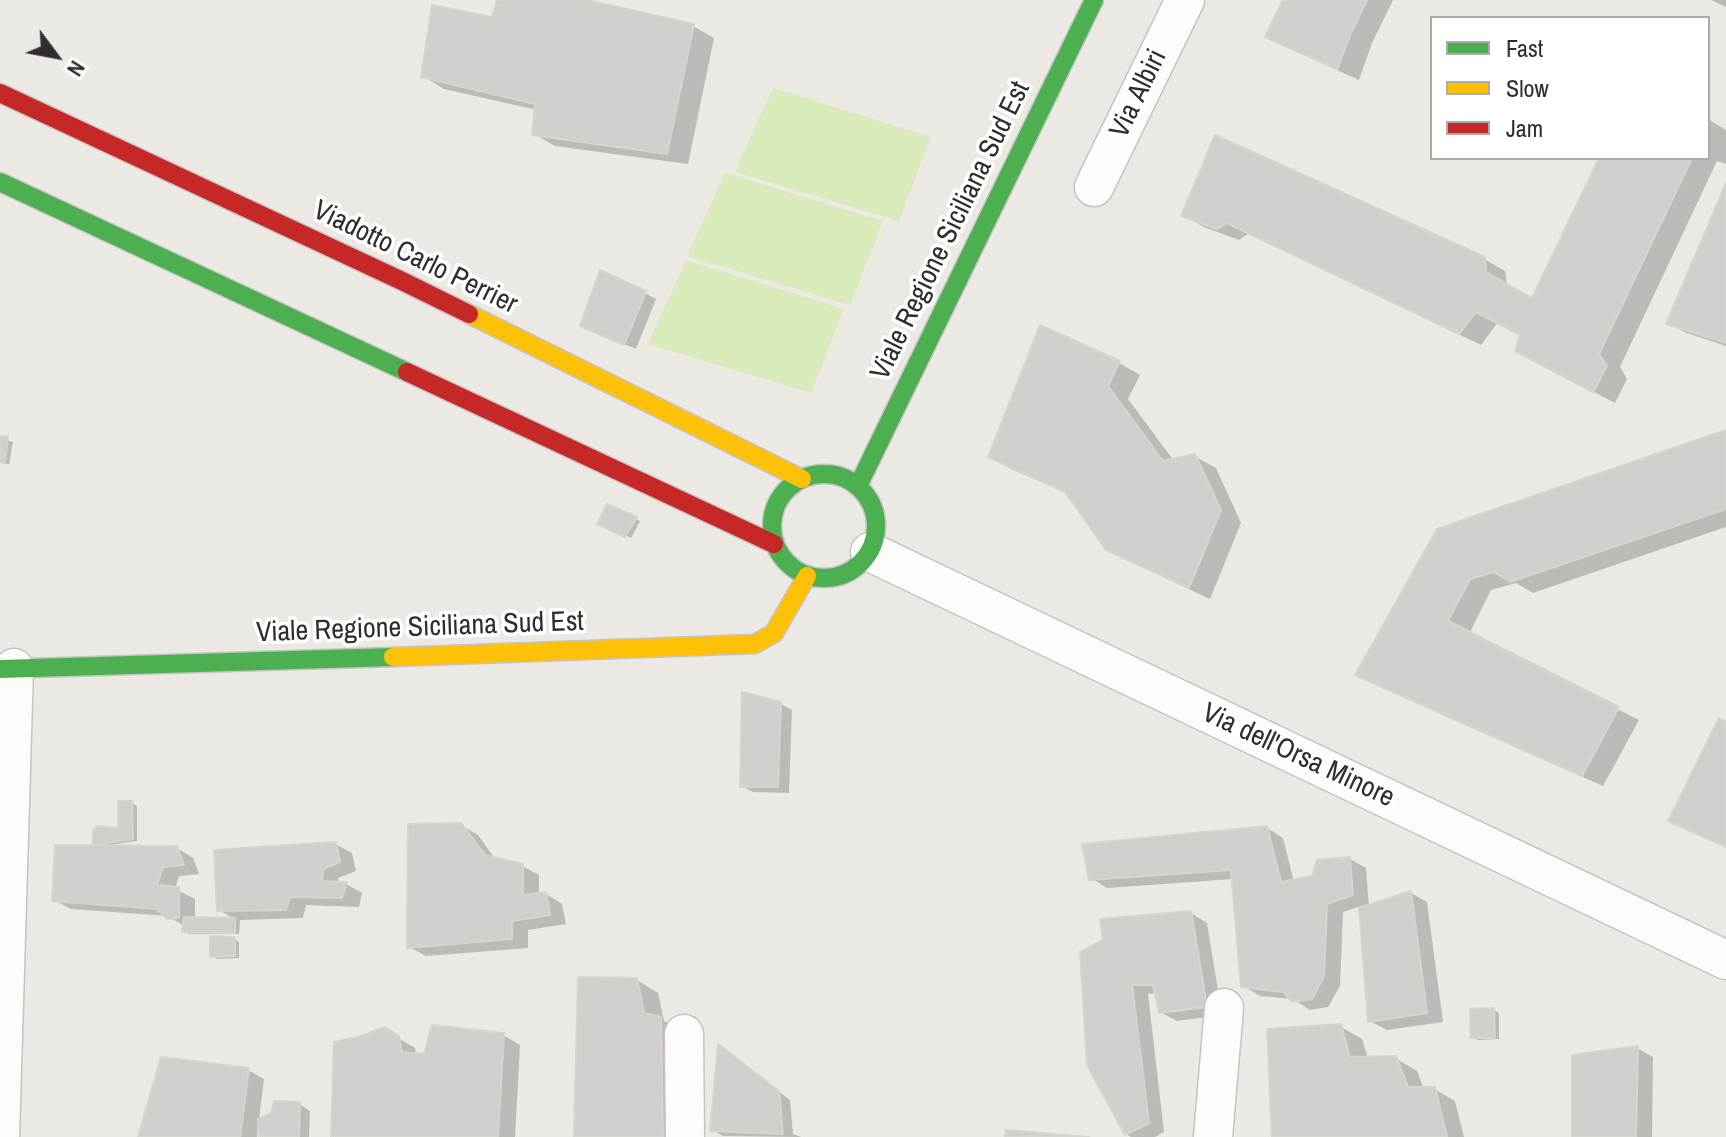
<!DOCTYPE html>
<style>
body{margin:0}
#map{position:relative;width:1726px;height:1137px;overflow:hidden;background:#ece8e4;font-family:"Archivo Narrow",sans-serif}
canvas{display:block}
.legend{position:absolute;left:1430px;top:16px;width:280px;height:144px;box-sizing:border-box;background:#fff;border:2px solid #ababab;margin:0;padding:10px 14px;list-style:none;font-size:24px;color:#2e2e2e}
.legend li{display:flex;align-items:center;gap:16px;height:40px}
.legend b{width:40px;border:2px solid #ababab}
.north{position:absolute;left:16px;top:16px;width:80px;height:80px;-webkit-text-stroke:6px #fff;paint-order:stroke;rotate:122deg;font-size:22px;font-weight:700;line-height:32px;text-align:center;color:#2e2e2e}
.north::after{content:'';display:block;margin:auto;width:28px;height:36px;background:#2e2e2e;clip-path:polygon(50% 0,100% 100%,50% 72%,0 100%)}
</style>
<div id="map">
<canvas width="1726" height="1137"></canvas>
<ul class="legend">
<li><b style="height:10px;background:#4caf50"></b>Fast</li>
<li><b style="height:10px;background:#ffc107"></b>Slow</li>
<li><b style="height:10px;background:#c62828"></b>Jam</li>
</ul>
<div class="north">N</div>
</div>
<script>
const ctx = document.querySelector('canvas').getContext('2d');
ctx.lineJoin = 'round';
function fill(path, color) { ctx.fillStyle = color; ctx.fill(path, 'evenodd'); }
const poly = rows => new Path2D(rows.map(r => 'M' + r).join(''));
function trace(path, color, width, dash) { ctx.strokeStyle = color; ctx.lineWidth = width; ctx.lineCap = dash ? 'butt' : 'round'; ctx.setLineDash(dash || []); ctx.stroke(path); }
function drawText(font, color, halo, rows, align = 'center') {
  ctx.font = font + ' "Archivo Narrow",sans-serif'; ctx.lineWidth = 7; ctx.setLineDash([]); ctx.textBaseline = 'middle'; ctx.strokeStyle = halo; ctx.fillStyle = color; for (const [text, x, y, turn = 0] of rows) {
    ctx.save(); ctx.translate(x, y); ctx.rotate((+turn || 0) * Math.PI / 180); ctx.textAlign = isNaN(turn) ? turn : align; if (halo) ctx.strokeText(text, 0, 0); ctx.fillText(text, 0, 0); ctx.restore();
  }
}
const pitch = poly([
 [773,88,931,137,899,221,735,172],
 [725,173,883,221,850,305,687,256],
 [686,260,844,309,811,393,648,344]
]);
const shadow = poly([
 [499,0,578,0,693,26,714,38,688,164,555,146,534,134,537,110,444,89,423,76,493,19],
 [1285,0,1393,0,1372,43,1359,80,1288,48,1268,36],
 [1711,0,1726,0,1726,7],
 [1708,119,1726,130,1726,164,1717,161,1620,367,1627,379,1615,403,1538,363,1522,335,1498,322,1481,345,1249,233,1239,240,1204,227,1183,215,1484,259,1505,271,1507,286,1532,301,1601,158,1708,158],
 [1726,188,1726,346,1684,332,1668,323],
 [645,293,656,299,636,349,594,331],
 [1041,328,1119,363,1140,375,1128,399,1174,461,1194,456,1216,468,1241,523,1210,599,1129,561,1107,549,1069,494,1011,469,990,456],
 [1726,432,1726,527,1533,593,1516,583,1491,590,1469,634,1639,720,1603,786,1378,686,1358,674,1439,531],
 [0,438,13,442,9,464,0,463],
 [636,519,640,521,631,538,600,523],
 [781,704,792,710,789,793,753,792,742,786],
 [132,803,137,806,137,841,109,845,109,848,177,848,193,858,199,874,179,876,175,889,195,899,195,920,236,920,219,910,335,844,352,853,356,871,338,878,338,883,346,884,362,893,359,907,306,905,303,918,240,920,239,934,189,934,184,931,184,926,168,916,71,909,54,900,102,848,95,843,120,830],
 [461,825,478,835,496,860,522,866,539,875,539,895,546,894,562,904,566,924,528,930,528,948,426,956,409,947],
 [1267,828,1283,838,1294,882,1313,878,1350,859,1366,868,1369,907,1411,893,1427,902,1443,1022,1387,1030,1370,1021,1361,906,1343,912,1340,986,1328,1007,1310,1010,1293,999,1260,996,1243,986,1234,879,1107,888,1091,878],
 [1191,913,1207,923,1222,1015,1177,1021,1160,1012,1157,993,1148,994,1164,1132,1155,1137,1131,1137,1126,1134,1082,954],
 [234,939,239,942,239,958,217,959,212,956],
 [637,980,658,993,664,1021,681,1031,683,1137,576,1137],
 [1494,1010,1499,1013,1499,1039,1478,1040,1473,1037],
 [1341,1027,1362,1039,1368,1058,1395,1058,1417,1071,1424,1089,1434,1089,1455,1101,1464,1137,1274,1137],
 [385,1030,415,1048,416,1055,425,1056,503,1035,520,1045,515,1137,333,1137],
 [720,1047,790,1100,793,1134,801,1137,723,1136,712,1130],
 [1637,1048,1653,1057,1652,1137,1574,1137],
 [248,1070,264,1079,259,1120,299,1104,310,1111,309,1137,261,1137,260,1127,258,1127,257,1137,140,1137]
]);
const building = poly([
 [497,0,587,0,694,24,667,154,532,135,535,104,421,77,432,5,492,17,497,0],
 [1283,0,1367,0,1352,31,1337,69,1265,37,1283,0],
 [1215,135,1485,257,1486,272,1532,298,1599,158,1692,158,1599,354,1607,366,1593,392,1515,351,1520,335,1476,312,1459,334,1227,223,1217,229,1181,216,1215,135],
 [1726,183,1726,343,1666,324,1726,183],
 [600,270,646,291,624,345,580,326,600,270],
 [1040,325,1120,361,1108,386,1163,461,1195,454,1221,510,1189,588,1106,550,1065,492,988,457,1040,325],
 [1726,430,1726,509,1510,582,1494,572,1470,579,1448,621,1619,707,1582,776,1355,675,1437,529,1726,430],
 [0,436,8,437,5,462,0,462,0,436],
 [607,504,637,517,625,537,597,524,607,504],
 [742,692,781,702,778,787,740,787,742,692],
 [1719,718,1726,722,1726,847,1668,821,1719,718],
 [118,801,132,801,133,839,93,845,93,830,97,826,118,828,118,801],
 [461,823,485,855,523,864,523,895,546,892,550,915,512,921,512,939,407,948,408,824,461,823],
 [1267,826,1281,882,1312,876,1317,860,1350,857,1353,895,1327,904,1324,976,1312,999,1292,1002,1284,992,1241,987,1231,870,1089,880,1082,844,1267,826],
 [336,842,340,862,323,869,322,881,347,882,342,898,290,897,286,910,217,911,214,850,336,842],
 [55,845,177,846,184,865,163,867,157,885,179,887,179,918,167,919,157,909,52,901,55,845],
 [1411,891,1427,1013,1368,1022,1359,908,1411,891],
 [1191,911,1207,1007,1159,1013,1153,985,1132,985,1149,1123,1125,1135,1087,1065,1080,952,1103,940,1100,919,1191,911],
 [184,917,235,918,235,933,182,932,184,917],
 [210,936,235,937,235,956,210,957,210,936],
 [578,977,637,978,644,1013,661,1017,663,1137,574,1137,578,977],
 [1494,1008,1495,1038,1471,1038,1470,1009,1494,1008],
 [1341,1024,1350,1057,1396,1056,1408,1087,1435,1087,1447,1137,1272,1137,1267,1029,1341,1024],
 [432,1025,504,1033,498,1137,331,1137,334,1042,358,1037,385,1027,399,1036,402,1052,424,1054,432,1025],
 [718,1044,779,1091,783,1134,710,1131,718,1044],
 [1638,1046,1636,1137,1572,1137,1572,1055,1638,1046],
 [161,1057,249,1068,240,1137,138,1137,161,1057],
 [274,1101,300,1102,299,1137,259,1137,258,1119,271,1113,274,1101],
 [1006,1130,1089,1137,1005,1137,1006,1130]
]);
const street = poly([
 [1094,187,1185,0],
 [870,552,1726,960],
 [684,1034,685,1137],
 [0,1137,14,668],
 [1213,1137,1224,1008]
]);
const fast = poly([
 [0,182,407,372],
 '772 526a52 52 0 1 1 104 0a52 52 0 1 1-104 0Z',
 [858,486,1094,0],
 [0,669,393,657]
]);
const slow = poly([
 [469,314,802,479],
 [393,657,755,644,774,633,807,576]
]);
const jam = poly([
 [0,93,402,281,469,314],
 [407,372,774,544]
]);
const streetNames = [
 ["Via Albiri",1139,94,-64],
 ["Viale Regione Siciliana Sud Est",951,231,-64],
 ["Viadotto Carlo Perrier",415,258,26],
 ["Viale Regione Siciliana Sud Est",420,628,-2],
 ["Via dell'Orsa Minore",1298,756,25]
];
fill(pitch, '#d9eabb');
fill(shadow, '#0003');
fill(building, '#d1cecb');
trace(building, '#d7d4d0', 2);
trace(street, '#c5c4c5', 41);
trace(fast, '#c5c4c5', 21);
trace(slow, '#c5c4c5', 21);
trace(jam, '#c5c4c5', 21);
trace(street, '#fcfcfb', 38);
trace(fast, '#4caf50', 18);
trace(slow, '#ffc107', 18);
trace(jam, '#c62828', 18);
drawText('28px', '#2e2e2e', '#fff', streetNames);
</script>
